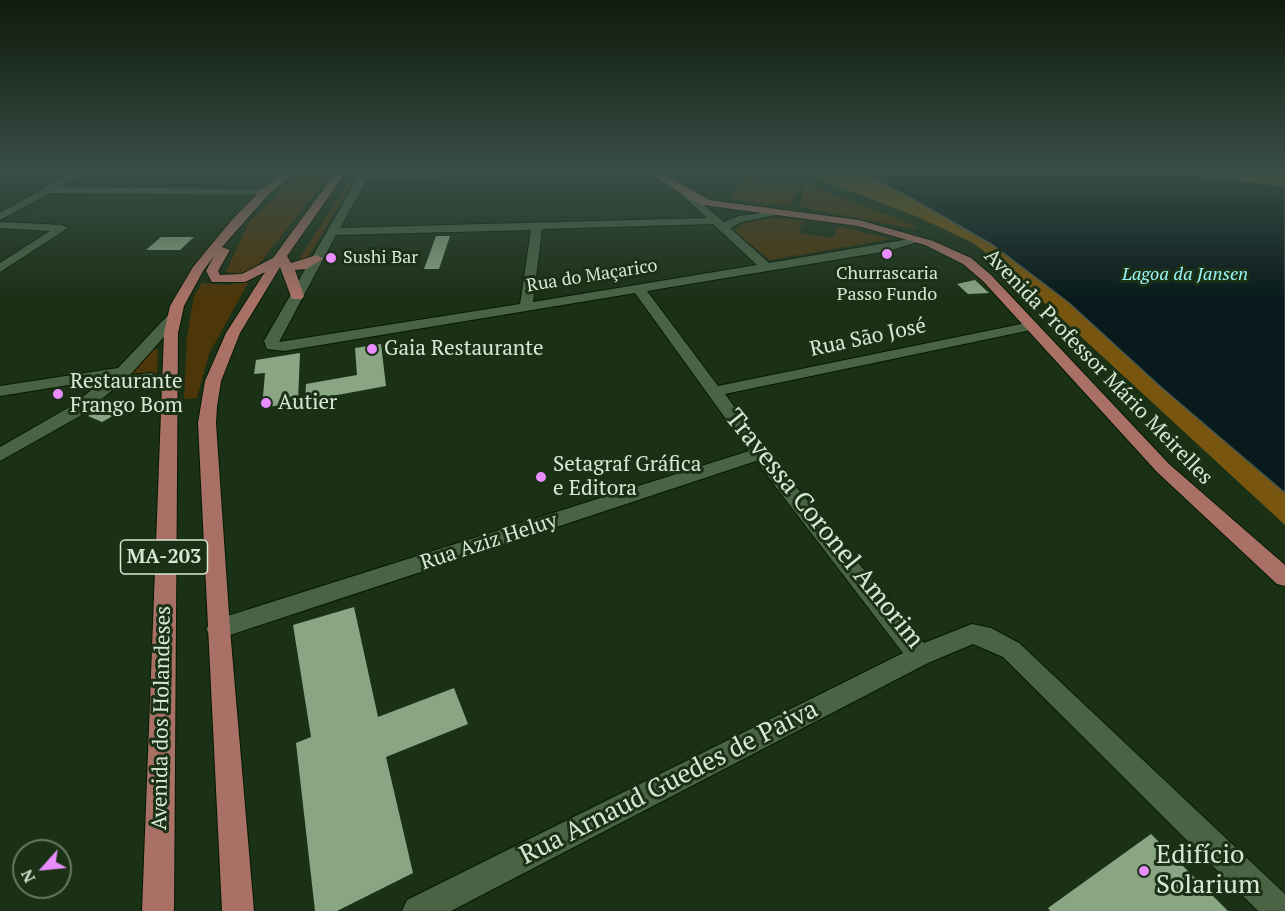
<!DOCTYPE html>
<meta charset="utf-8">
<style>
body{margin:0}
#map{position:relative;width:1285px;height:911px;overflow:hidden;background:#1b3116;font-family:"PT Serif",serif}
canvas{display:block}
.north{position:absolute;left:12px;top:839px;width:60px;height:60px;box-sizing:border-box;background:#1b3116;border:2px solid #677a63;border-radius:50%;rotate:243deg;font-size:16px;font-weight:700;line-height:24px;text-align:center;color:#d9e7d6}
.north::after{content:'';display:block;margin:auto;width:21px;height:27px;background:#e98dfe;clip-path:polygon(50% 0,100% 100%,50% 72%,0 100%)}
</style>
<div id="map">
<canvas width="1285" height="911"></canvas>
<div class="north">N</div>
</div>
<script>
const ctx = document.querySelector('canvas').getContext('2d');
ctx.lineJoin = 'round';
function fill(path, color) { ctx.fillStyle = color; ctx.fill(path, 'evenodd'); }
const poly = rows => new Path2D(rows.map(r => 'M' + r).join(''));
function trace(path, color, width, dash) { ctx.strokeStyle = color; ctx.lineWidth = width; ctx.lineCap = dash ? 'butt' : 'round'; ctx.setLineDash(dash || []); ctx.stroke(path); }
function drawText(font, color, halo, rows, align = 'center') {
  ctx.font = font + ' "PT Serif",serif'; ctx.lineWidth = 6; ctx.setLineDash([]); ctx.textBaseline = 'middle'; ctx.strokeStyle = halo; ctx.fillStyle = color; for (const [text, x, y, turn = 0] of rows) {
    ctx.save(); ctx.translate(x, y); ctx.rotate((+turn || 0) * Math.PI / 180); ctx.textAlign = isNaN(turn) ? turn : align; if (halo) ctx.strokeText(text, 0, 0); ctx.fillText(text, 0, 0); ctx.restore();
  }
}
const green = poly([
 [300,172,332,172,255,269,240,274,226,272,249,222],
 [354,173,359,173,304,263,295,266],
 [742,179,798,185,790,206,729,199],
 [804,183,893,217,917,227,913,229,800,207],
 [775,218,804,221,798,233,833,238,838,226,891,239,770,260,735,232,735,229,747,222],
 [249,281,209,354,197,398,184,399,187,336,194,296,202,283,227,285],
 [158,349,157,375,119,379,152,350]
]);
const forest = poly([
 [801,172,857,172,904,194,993,245,1068,302,1162,388,1285,493,1285,525,1011,272,973,243,918,217],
 [1171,172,1285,172,1285,186,1271,186]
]);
const water = poly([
 [857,172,1171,172,1285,186,1285,493,1162,388,1068,302,993,245,904,194,857,172]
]);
const building = poly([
 [436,236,450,236,439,269,424,269],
 [161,237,194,237,180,250,146,250],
 [975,280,989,293,968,294,957,284],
 [381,344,386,386,305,401,306,384,357,375,355,348],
 [300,353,298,402,262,408,265,373,254,374,256,360],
 [104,407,118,413,102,422,88,416],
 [354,607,378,717,454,688,468,724,386,757,413,873,337,911,315,911,296,743,311,737,293,625],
 [1151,834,1228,911,1050,911,1048,908]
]);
const minor = poly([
 [73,172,85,172,60,187,265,189,270,192,265,195,50,193,0,220,0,213,73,172],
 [361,172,541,172,536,175,367,179,340,228,707,218,683,196,683,192,687,191,724,222,739,216,776,211,776,215,742,222,730,228,769,263,921,237,921,241,888,251,647,291,718,386,1031,322,1036,323,1038,326,1031,330,725,394,766,450,924,643,972,624,991,628,1019,643,1285,894,1285,911,1258,911,1003,657,973,644,928,663,451,911,402,911,407,900,903,653,756,461,218,639,210,636,206,629,210,622,218,619,749,451,635,293,284,351,267,349,264,341,361,172],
 [713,224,757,265,533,302,542,229,713,224],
 [531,230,520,304,279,342,336,235,531,230],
 [0,222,62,225,68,228,0,272,0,263,50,231,0,228,0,222],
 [175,312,182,316,180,319,130,375,151,373,169,380,176,390,174,393,162,393,157,386,149,383,132,384,114,389,80,416,0,461,0,447,68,408,106,379,0,396,0,386,118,368,170,313,175,312]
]);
const major = poly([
 [284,172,295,172,269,194,222,247,230,250,218,271,220,275,242,274,273,258,336,172,346,172,287,256,291,263,317,255,323,259,306,269,295,270,304,296,302,299,292,299,280,267,240,333,221,381,217,407,216,423,230,629,254,911,222,911,198,423,205,381,226,333,265,272,245,282,212,282,206,271,214,256,203,271,184,306,178,333,174,911,142,911,164,333,170,306,193,267,231,221,261,190,284,172],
 [649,172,661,172,709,200,859,220,933,241,971,258,991,275,1169,464,1285,565,1285,586,1277,584,1157,472,983,281,963,264,925,245,858,226,703,205,689,199,649,172]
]);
const markers = [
 [887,254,6,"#e98dfe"],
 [331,258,6,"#e98dfe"],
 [372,349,6,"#e98dfe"],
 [58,394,6,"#e98dfe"],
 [266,403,6,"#e98dfe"],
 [541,477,6,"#e98dfe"],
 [1144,871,6,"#e98dfe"]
];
const farPoinames = [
 ["Sushi Bar",343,258],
 ["Churrascaria",887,274,"center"],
 ["Passo Fundo",887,295,"center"]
];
const farWaternames = [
 ["Lagoa da Jansen",1185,275]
];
const farStreetnames = [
 ["Rua do Maçarico",592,276,-9]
];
const shields = [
 [164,557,87]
];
const shieldNames = [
 ["MA-203",164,557]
];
const streetNames = [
 ["Rua São José",868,338,-12],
 ["Avenida Professor Mário Meirelles",1098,367,46],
 ["Rua Aziz Heluy",489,542,-18],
 ["Avenida dos Holandeses",162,718,-89]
];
const poiNames = [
 ["Gaia Restaurante",384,349],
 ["Restaurante",70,382],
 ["Frango Bom",70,406],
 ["Autier",278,403],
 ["Setagraf Gráfica",553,465],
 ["e Editora",553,489]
];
const nearStreetnames = [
 ["Travessa Coronel Amorim",824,529,51],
 ["Rua Arnaud Guedes de Paiva",669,783,-27]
];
const nearPoinames = [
 ["Edifício",1156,856],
 ["Solarium",1156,886]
];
fill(green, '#4d360a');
fill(forest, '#78560f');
fill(water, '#081a1b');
trace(water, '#475853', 1.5);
fill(building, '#8aa584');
trace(minor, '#041901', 2);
trace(major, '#041901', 2);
fill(minor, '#4a6345');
fill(major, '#a97166');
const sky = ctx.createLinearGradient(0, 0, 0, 300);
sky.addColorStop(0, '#0f1b0c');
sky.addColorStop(0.57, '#394e47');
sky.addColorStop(1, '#394e4700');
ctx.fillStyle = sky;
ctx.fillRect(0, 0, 1285, 300);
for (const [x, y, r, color] of markers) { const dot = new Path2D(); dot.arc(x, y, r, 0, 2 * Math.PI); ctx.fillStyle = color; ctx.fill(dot); trace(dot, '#1b3116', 2); }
drawText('18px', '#d9e7d6', '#1b3116', farPoinames, 'left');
drawText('italic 18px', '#99f5fa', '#1b3116', farWaternames);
drawText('18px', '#d9e7d6', '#1b3116', farStreetnames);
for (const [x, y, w] of shields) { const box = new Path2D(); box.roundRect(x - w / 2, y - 17, w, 34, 4.5); ctx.fillStyle = '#1b3116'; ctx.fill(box); trace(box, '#d9e7d6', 1.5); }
drawText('bold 20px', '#d9e7d6', null, shieldNames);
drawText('21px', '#d9e7d6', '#1b3116', streetNames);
drawText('21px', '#d9e7d6', '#1b3116', poiNames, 'left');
drawText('26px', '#d9e7d6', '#1b3116', nearStreetnames);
drawText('26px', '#d9e7d6', '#1b3116', nearPoinames, 'left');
</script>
